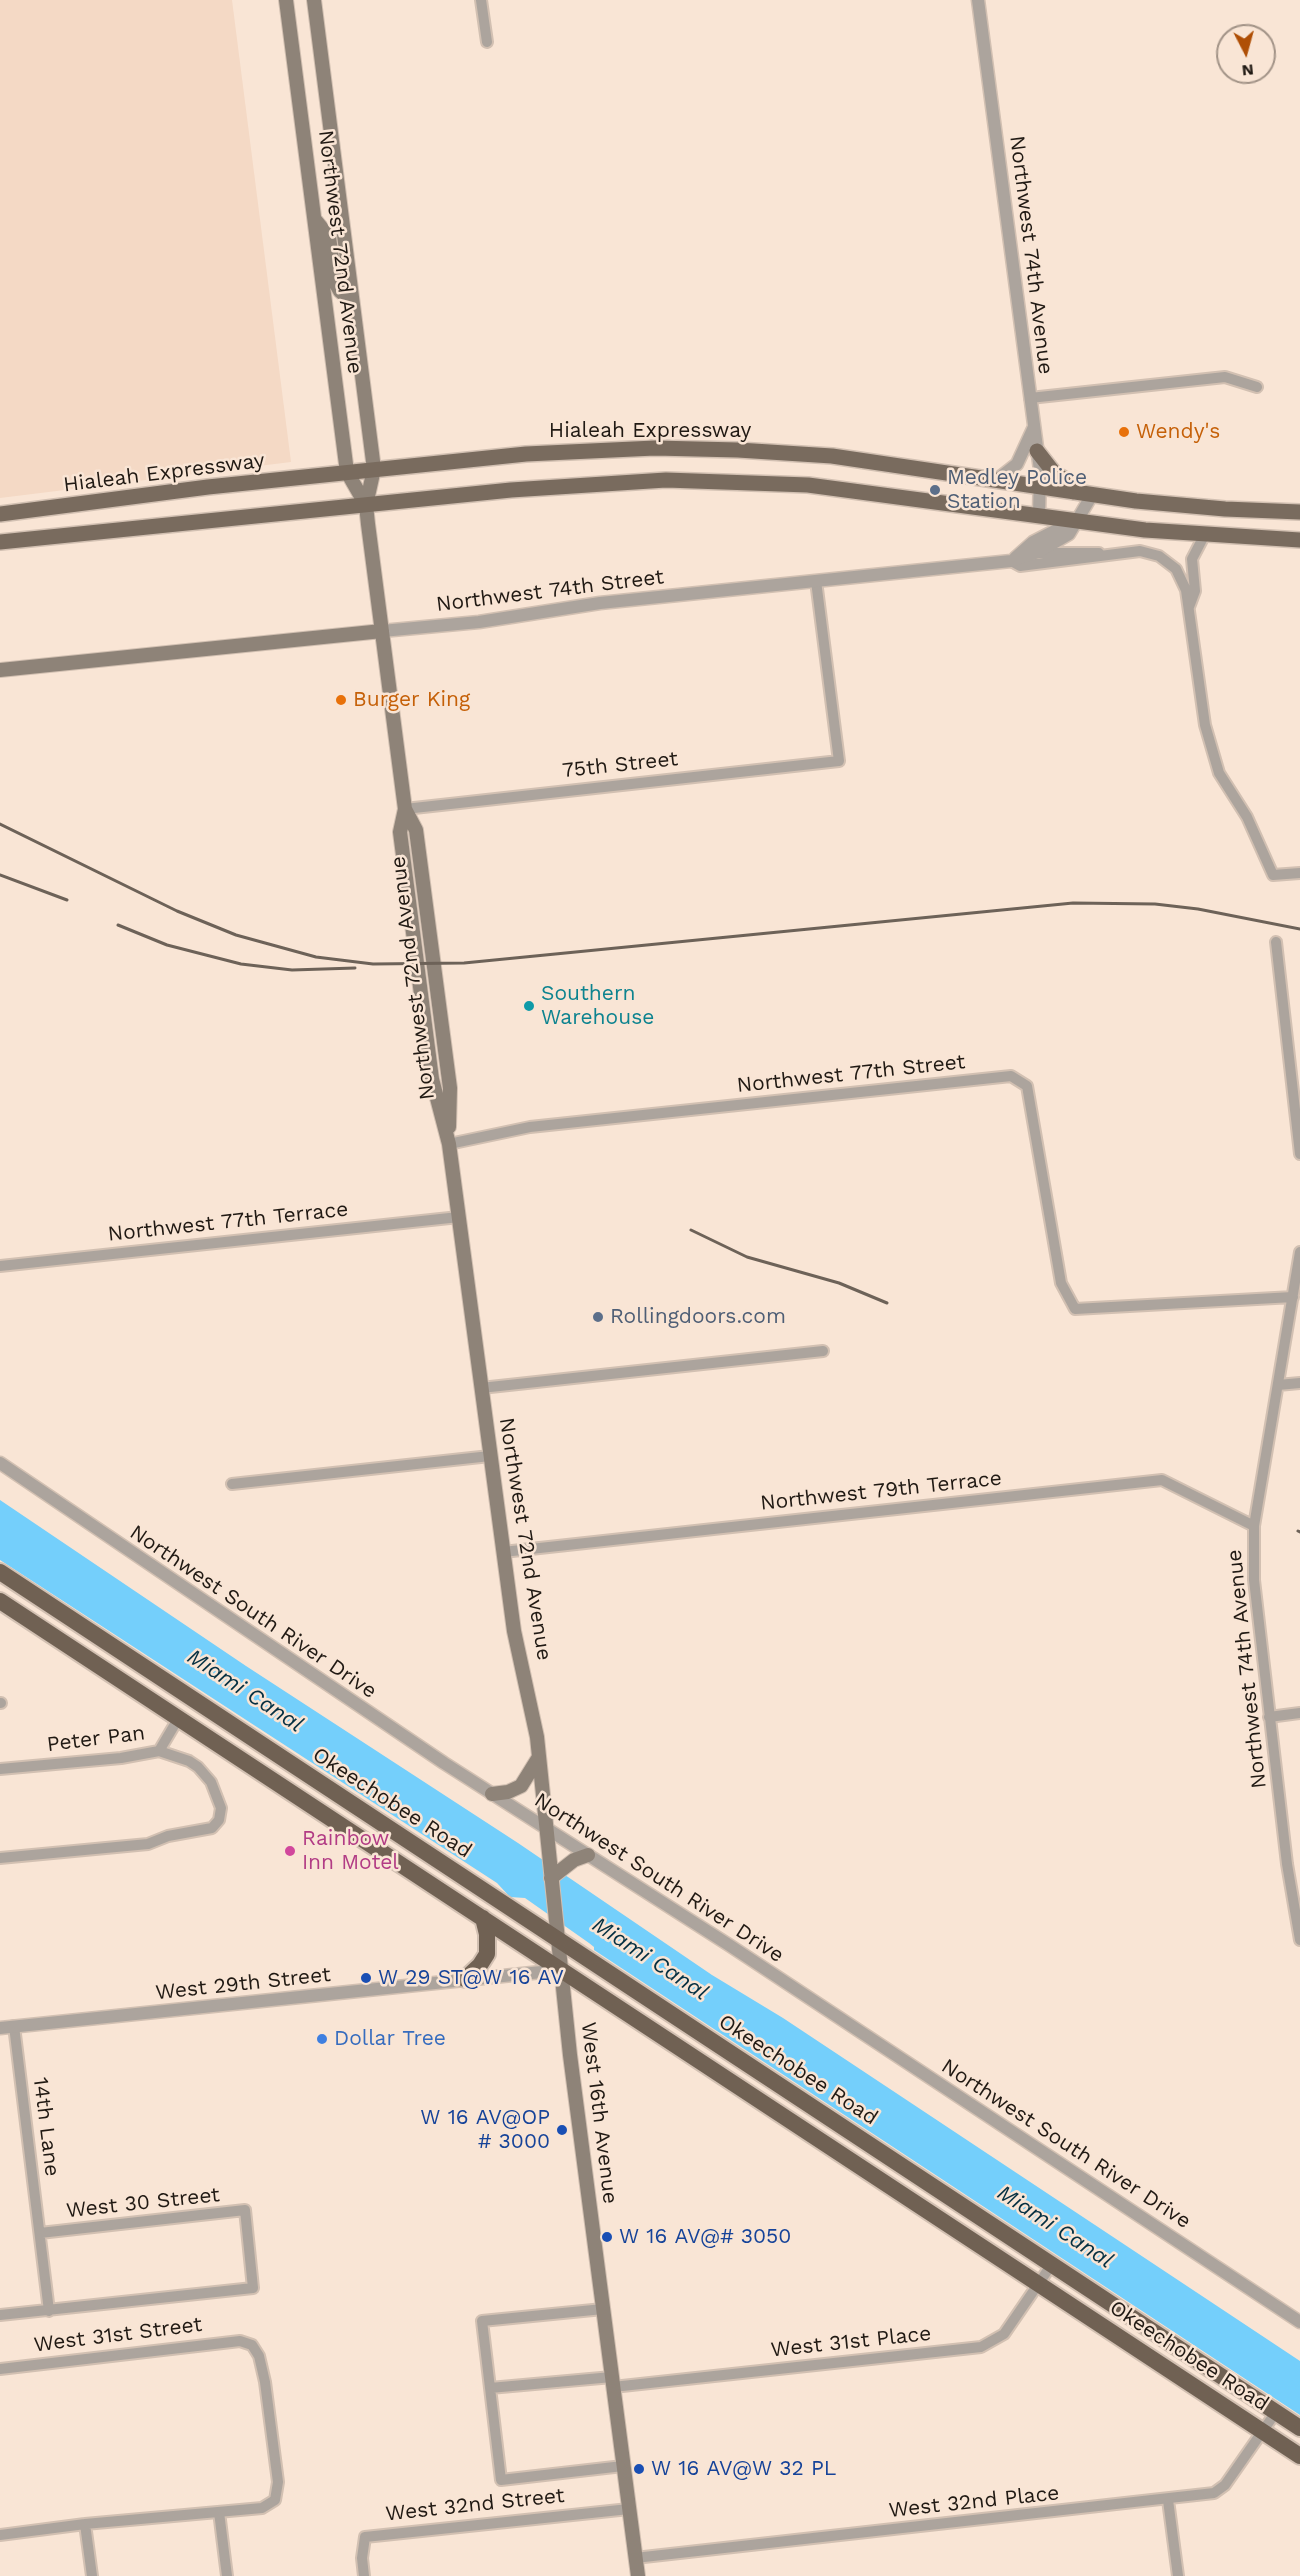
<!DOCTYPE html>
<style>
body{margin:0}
#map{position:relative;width:1300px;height:2576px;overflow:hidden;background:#f9e5d5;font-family:"Work Sans",sans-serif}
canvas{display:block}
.north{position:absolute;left:1216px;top:24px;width:60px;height:60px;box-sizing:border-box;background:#f9e5d5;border:2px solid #a29387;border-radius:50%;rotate:174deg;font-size:16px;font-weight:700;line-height:24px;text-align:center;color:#201913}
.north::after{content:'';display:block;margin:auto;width:21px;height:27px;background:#af4f06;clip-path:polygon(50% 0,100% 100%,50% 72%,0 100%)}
</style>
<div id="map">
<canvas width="1300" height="2576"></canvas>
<div class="north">N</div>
</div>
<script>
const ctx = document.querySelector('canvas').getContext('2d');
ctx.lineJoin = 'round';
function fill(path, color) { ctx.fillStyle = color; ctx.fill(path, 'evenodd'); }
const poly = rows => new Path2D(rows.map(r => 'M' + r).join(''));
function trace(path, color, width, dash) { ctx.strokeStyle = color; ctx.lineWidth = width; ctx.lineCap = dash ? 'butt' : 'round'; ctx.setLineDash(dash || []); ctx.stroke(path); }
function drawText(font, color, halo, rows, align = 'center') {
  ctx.font = font + ' "Work Sans",sans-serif'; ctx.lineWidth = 5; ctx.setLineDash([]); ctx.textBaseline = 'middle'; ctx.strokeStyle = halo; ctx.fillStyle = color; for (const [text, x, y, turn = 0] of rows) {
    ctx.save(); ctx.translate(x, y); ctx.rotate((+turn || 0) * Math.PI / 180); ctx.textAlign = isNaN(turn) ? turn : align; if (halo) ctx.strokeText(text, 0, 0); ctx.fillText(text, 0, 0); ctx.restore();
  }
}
const built = poly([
 [0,0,232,0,291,462,0,498]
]);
const water = poly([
 [0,1500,246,1666,518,1843,712,1975,783,2018,1300,2361,1300,2415,594,1950,594,1947,589,1943,525,1898,510,1897,497,1883,0,1560]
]);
const minor = poly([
 [481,0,487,42],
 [1030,398,1225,377,1257,387],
 [1037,553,1099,553],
 [1011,561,1020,566,1140,551,1159,556,1176,569,1186,590,1205,725,1219,773,1247,817,1273,875,1300,873],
 [1189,607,1195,591,1192,559,1204,536],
 [405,809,839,761,816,581],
 [1276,942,1300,1154],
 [449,1144,530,1127,1011,1076,1027,1086,1061,1283,1075,1309,1293,1297],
 [1300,1252,1254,1526,1254,1580,1287,1864,1300,1940],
 [0,1266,459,1217],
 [1278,1385,1300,1383],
 [481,1388,823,1351],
 [232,1484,490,1456],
 [503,1552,1162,1480,1254,1526],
 [0,1703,1,1703],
 [1269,1717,1300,1713],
 [159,1751,178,1719],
 [0,1769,121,1758,159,1751],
 [0,1858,148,1844,168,1836,212,1828,219,1820,221,1808,211,1782,198,1767,189,1761,159,1751],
 [14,2026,49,2311],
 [603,2309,482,2321,501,2480,623,2466],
 [0,2315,253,2288,245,2210,40,2233],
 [0,2369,240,2341,252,2345,259,2356,265,2382,278,2482,275,2500,262,2508,85,2524,0,2535],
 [613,2387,981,2347,1004,2334,1052,2264],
 [490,2388,612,2377],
 [1168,2500,1178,2576],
 [219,2512,227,2576],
 [85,2524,92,2576],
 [635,2558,1214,2493,1225,2485,1276,2412],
 [364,2576,362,2558,365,2537,629,2509]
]);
const tertiary = poly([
 [978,0,1040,470,1039,516],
 [998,479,1017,464,1034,427],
 [1015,558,1033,542,1074,521],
 [382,631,479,622,600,603,1011,561,1038,552,1069,534,1092,495],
 [0,1463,444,1763,729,1945,1300,2322],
 [0,2028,561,1970]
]);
const secondary = poly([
 [286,0,347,472,366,505],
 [314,0,374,469,366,505,368,524,405,809,416,830,450,1088,449,1127],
 [316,221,329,237,335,282,340,291,352,301],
 [0,670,382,631],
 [405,809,400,832,432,1079,449,1144,514,1631,537,1737,570,2055,638,2576],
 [492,1794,508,1792,521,1786,539,1757],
 [551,1878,574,1860,588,1855]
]);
const primary = poly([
 [1037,451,1055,474,1068,481,1074,492],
 [0,514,208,487,526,454,655,448,738,450,832,456,1136,501,1225,509,1300,512],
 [0,542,511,490,666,480,808,485,1145,530,1300,540]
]);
const trunk = poly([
 [0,1572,1300,2428],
 [0,1601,1300,2456],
 [465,1979,480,1965,487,1954,487,1934,483,1918]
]);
const rail = poly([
 [0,824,177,911,236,935,316,957,373,964,464,963,1073,903,1155,904,1198,909,1300,929],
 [0,875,67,900],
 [118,925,167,945,241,964,292,970,355,968],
 [691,1230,747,1257,839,1283,887,1303],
 [1298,1531,1300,1532]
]);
const markers = [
 [1124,432,6,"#e8710a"],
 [935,490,6,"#5c6f8a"],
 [341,700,6,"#e8710a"],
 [529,1006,6,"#0f9aa8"],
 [598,1317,6,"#5c6f8a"],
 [290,1851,6,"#d1479c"],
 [366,1978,6,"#1a4fb4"],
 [322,2039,6,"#3f7fe0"],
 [562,2130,6,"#1a4fb4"],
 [607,2237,6,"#1a4fb4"],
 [639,2469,6,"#1a4fb4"]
];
const streetNames = [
 ["Northwest 72nd Avenue",340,252,83],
 ["Northwest 74th Avenue",1031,255,83],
 ["Hialeah Expressway",650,431],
 ["Hialeah Expressway",164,473,-7],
 ["Northwest 74th Street",550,591,-7],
 ["75th Street",620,765,-6],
 ["Northwest 72nd Avenue",413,978,-97],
 ["Northwest 77th Street",851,1074,-6],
 ["Northwest 77th Terrace",228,1222,-6],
 ["Northwest 79th Terrace",881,1491,-6],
 ["Northwest 72nd Avenue",525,1539,81],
 ["Northwest South River Drive",253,1612,34],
 ["Northwest 74th Avenue",1247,1669,-96],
 ["Peter Pan",96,1739,-7],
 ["Okeechobee Road",392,1803,33],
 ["Northwest South River Drive",659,1878,33],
 ["West 29th Street",243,1984,-6],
 ["Okeechobee Road",798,2070,33],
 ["West 16th Avenue",599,2113,83],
 ["14th Lane",46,2127,83],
 ["Northwest South River Drive",1066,2144,33],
 ["West 30 Street",143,2203,-6],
 ["West 31st Street",118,2335,-7],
 ["West 31st Place",851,2342,-6],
 ["Okeechobee Road",1189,2356,33],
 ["West 32nd Place",974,2502,-6],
 ["West 32nd Street",475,2505,-6]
];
const foodNames = [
 ["Wendy's",1136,432],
 ["Burger King",353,700]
];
const serviceNames = [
 ["Medley Police",947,478],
 ["Station",947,502],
 ["Rollingdoors.com",610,1317]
];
const cultureNames = [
 ["Southern",541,994],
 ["Warehouse",541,1018]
];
const hotelNames = [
 ["Rainbow",302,1839],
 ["Inn Motel",302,1863]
];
const transitNames = [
 ["W 29 ST@W 16 AV",378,1978],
 ["W 16 AV@OP",550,2118,"right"],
 ["# 3000",550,2142,"right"],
 ["W 16 AV@# 3050",619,2237],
 ["W 16 AV@W 32 PL",651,2469]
];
const shopNames = [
 ["Dollar Tree",334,2039]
];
const waterNames = [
 ["Miami Canal",245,1691,33],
 ["Miami Canal",650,1959,33],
 ["Miami Canal",1055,2227,33]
];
fill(built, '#f4d9c5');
fill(water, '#74cffb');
trace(minor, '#d2c0b2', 14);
trace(tertiary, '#d2c0b2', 15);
trace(secondary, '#d2c0b2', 16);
trace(primary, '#d2c0b2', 18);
trace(trunk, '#d2c0b2', 20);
trace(minor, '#aca49d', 10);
trace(tertiary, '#aca49d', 12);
trace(secondary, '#8e8378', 14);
trace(primary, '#796b5e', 15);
trace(trunk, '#706153', 16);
trace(rail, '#6d6258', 3);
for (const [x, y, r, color] of markers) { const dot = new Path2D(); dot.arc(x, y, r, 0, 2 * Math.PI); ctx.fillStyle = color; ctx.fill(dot); trace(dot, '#f9e5d5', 2); }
drawText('21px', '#201913', '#f9e5d5', streetNames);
drawText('21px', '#c56008', '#f9e5d5', foodNames, 'left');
drawText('21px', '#4e5e75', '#f9e5d5', serviceNames, 'left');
drawText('21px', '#0d838f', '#f9e5d5', cultureNames, 'left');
drawText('21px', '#b23c85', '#f9e5d5', hotelNames, 'left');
drawText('21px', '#164399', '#f9e5d5', transitNames, 'left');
drawText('21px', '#366cbe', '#f9e5d5', shopNames, 'left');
drawText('italic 22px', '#053042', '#f9e5d5', waterNames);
</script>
